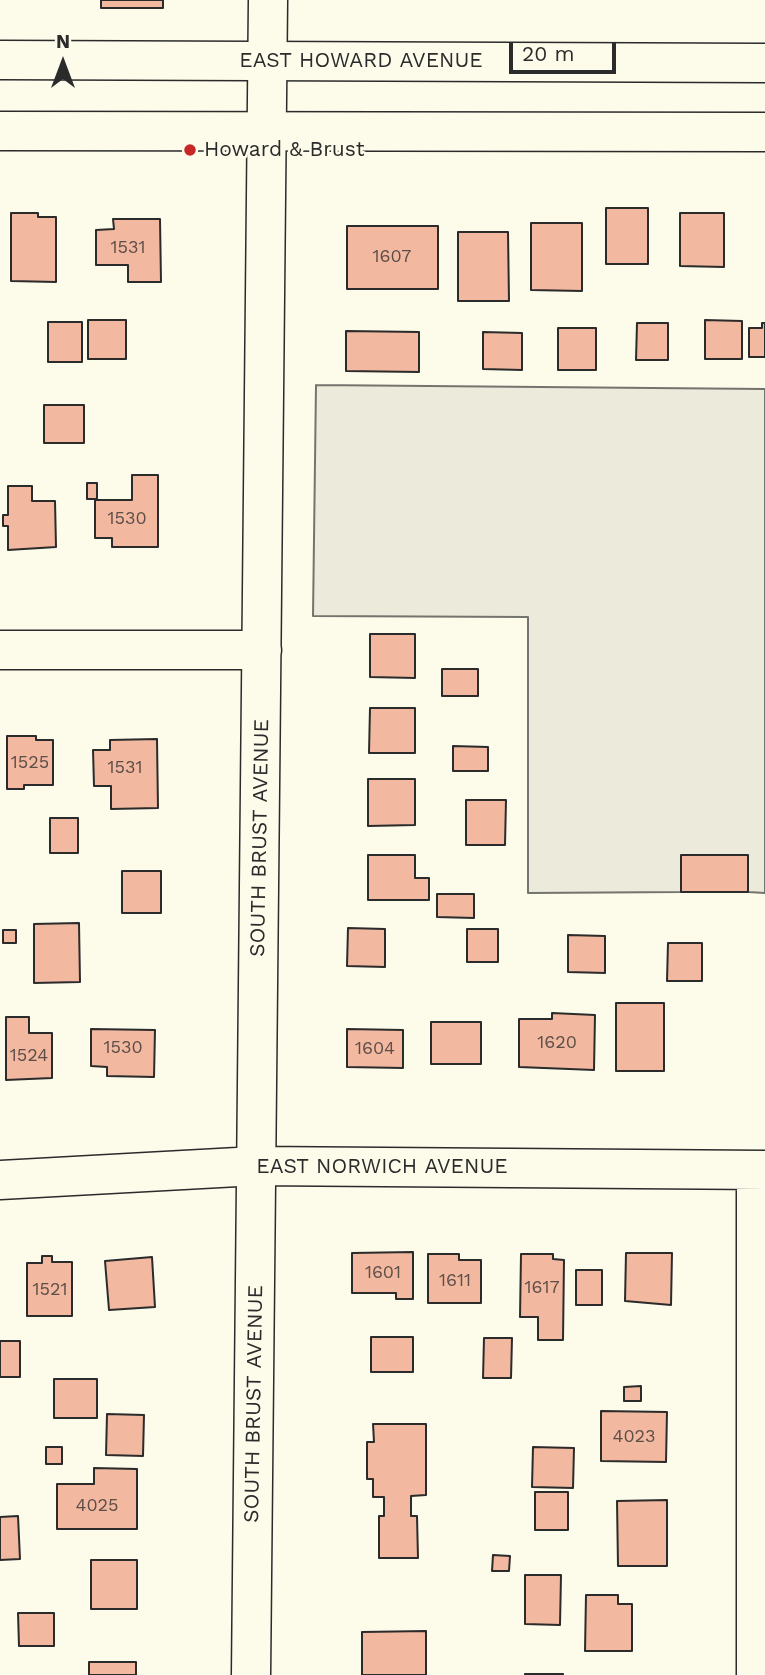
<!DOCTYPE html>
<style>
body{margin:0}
#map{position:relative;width:765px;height:1675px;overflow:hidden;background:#fdfbea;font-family:"Work Sans",sans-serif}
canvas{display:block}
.north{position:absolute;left:28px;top:28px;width:70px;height:70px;-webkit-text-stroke:5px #fdfbea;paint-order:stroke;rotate:0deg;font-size:19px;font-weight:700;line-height:28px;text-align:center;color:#2b2b2b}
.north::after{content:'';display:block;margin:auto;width:24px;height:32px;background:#2b2b2b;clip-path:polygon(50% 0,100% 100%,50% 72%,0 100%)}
.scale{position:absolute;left:509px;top:42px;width:107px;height:32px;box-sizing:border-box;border:4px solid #2b2b2b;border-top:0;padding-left:9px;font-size:21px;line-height:24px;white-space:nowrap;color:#2b2b2b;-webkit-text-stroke:5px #fdfbea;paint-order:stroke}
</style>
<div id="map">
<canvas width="765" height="1675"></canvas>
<div class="north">N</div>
<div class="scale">20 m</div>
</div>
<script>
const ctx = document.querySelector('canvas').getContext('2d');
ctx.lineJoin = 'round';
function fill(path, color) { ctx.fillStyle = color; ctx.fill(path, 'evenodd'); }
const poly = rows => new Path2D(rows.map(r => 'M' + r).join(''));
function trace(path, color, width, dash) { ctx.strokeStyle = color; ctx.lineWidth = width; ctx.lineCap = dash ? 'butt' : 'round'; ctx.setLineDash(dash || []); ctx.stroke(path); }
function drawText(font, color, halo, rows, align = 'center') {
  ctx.font = font + ' "Work Sans",sans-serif'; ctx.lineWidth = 5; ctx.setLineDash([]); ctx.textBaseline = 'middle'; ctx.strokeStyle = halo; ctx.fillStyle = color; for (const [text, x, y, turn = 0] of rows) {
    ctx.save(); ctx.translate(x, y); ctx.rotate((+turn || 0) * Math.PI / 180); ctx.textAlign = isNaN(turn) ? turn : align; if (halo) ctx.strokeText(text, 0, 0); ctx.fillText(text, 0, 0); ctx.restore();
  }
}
const parking = poly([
 [316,385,765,389,765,893,748,892,747,855,682,855,681,892,528,893,528,617,313,616,316,385]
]);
const building = poly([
 [101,0,163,0,163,8,101,8,101,0],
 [606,208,648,208,648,264,606,264,606,208],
 [11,213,38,213,38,217,56,217,56,282,11,281,11,213],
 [680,213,724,213,724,267,680,266,680,213],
 [113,219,160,219,161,282,128,282,128,265,96,265,96,230,114,229,113,219],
 [531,223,582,223,582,291,531,290,531,223],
 [347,226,438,226,438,289,347,289,347,226],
 [458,232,508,232,509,301,458,301,458,232],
 [88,320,126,320,126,359,88,359,88,320],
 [705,320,742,321,742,359,705,359,705,320],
 [48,322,82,322,82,362,48,362,48,322],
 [637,323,668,323,668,360,636,360,637,323],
 [762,323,765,323,765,357,749,357,749,328,762,328,762,323],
 [558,328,596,328,596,370,558,370,558,328],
 [346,331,419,332,419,372,346,371,346,331],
 [483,332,522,333,522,370,483,369,483,332],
 [44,405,84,405,84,443,44,443,44,405],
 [132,475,158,475,158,547,112,547,112,538,95,538,95,500,132,500,132,475],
 [87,483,97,483,97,499,87,499,87,483],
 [8,486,32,486,32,501,55,501,56,547,8,550,8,526,3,526,3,515,8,515,8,486],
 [370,634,415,634,415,678,370,677,370,634],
 [442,669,478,669,478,696,442,696,442,669],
 [370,708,415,708,415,753,369,753,370,708],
 [7,736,36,736,36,740,53,740,53,785,24,785,24,789,7,789,7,736],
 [157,739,158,808,111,809,111,786,94,786,93,750,110,750,110,740,157,739],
 [453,746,488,747,488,771,453,771,453,746],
 [368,779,415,779,415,825,368,826,368,779],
 [466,800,506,800,505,845,466,845,466,800],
 [50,818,78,818,78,853,50,853,50,818],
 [368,855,415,855,415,878,429,878,429,900,368,900,368,855],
 [681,855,748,855,748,892,681,892,681,855],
 [122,871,161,871,161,913,122,913,122,871],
 [437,894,474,894,474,918,437,917,437,894],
 [79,923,80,982,34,983,34,924,79,923],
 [348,928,385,929,385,967,347,966,348,928],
 [467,929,498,929,498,962,467,962,467,929],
 [3,930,16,930,16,943,3,943,3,930],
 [568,935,605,936,605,973,568,972,568,935],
 [668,943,702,943,702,981,667,981,668,943],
 [616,1003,664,1003,664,1071,616,1071,616,1003],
 [552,1013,595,1015,594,1070,519,1067,519,1019,552,1019,552,1013],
 [6,1017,29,1017,29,1033,52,1033,52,1078,6,1080,6,1017],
 [431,1022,481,1022,481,1064,431,1064,431,1022],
 [91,1029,155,1030,154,1077,107,1076,107,1067,91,1066,91,1029],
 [347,1029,403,1030,403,1068,347,1067,347,1029],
 [413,1252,413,1299,396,1299,396,1293,352,1293,352,1253,413,1252],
 [626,1253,672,1253,671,1305,625,1301,626,1253],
 [428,1254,459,1254,459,1260,481,1260,481,1303,428,1303,428,1254],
 [521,1254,553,1254,553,1259,564,1260,563,1340,538,1340,538,1317,520,1317,521,1254],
 [42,1256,52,1256,52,1262,72,1262,72,1316,27,1316,27,1263,42,1263,42,1256],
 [152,1257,155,1307,109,1310,105,1261,152,1257],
 [576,1270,602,1270,602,1305,576,1305,576,1270],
 [371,1337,413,1337,413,1372,371,1372,371,1337],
 [484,1338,512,1338,511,1378,483,1378,484,1338],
 [0,1341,20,1341,20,1377,0,1377,0,1341],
 [54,1379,97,1379,97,1418,54,1418,54,1379],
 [641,1386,641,1401,624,1401,624,1387,641,1386],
 [601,1411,667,1412,666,1462,601,1461,601,1411],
 [107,1414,144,1415,143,1456,106,1455,107,1414],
 [373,1424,426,1424,426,1495,411,1496,411,1516,417,1516,418,1558,379,1558,379,1516,384,1516,384,1497,373,1497,373,1479,367,1479,367,1442,374,1442,373,1424],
 [46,1447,62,1447,62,1464,46,1464,46,1447],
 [533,1447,574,1448,573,1488,532,1487,533,1447],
 [94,1468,137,1469,137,1529,57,1529,57,1484,94,1484,94,1468],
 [535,1492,568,1492,568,1530,535,1530,535,1492],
 [667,1500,667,1566,618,1566,617,1501,667,1500],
 [18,1516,20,1559,0,1560,0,1517,18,1516],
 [493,1555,510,1556,509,1571,492,1571,493,1555],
 [91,1560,137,1560,137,1609,91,1609,91,1560],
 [525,1575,561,1575,560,1625,525,1624,525,1575],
 [586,1595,618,1595,618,1604,632,1604,632,1651,585,1651,586,1595],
 [18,1613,54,1613,54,1646,19,1646,18,1613],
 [426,1631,426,1675,362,1675,362,1632,426,1631],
 [89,1662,136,1662,136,1675,89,1675,89,1662],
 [525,1674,563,1674,563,1675,525,1675,525,1674]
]);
const minor = poly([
 [0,650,262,650],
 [0,1180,256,1166,765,1170],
 [251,1675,268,0],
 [756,1675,756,1170]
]);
const major = poly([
 [0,60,765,63],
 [0,131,765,132]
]);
const markers = [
 [190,150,7,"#c62828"]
];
const numberNames = [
 ["1531",128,248],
 ["1607",392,257],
 ["1530",127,519],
 ["1525",30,763],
 ["1531",125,768],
 ["1620",557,1043],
 ["1530",123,1048],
 ["1604",375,1049],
 ["1524",29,1056],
 ["1601",383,1273],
 ["1611",455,1281],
 ["1617",542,1288],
 ["1521",50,1290],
 ["4023",634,1437],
 ["4025",97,1506]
];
const streetNames = [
 ["EAST HOWARD AVENUE",361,61],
 ["SOUTH BRUST AVENUE",260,838,-89],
 ["EAST NORWICH AVENUE",382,1167],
 ["SOUTH BRUST AVENUE",254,1404,-89]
];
const poiNames = [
 ["Howard & Brust",204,150]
];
fill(parking, '#eceadb');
trace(parking, '#74746e', 2);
fill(building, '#f2b8a0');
trace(building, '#2b2b2b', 2);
trace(minor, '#2b2b2b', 41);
trace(major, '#2b2b2b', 41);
trace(minor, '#fdfbea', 38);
trace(major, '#fdfbea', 38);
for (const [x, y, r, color] of markers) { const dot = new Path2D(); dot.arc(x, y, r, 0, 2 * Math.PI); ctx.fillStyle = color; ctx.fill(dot); trace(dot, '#fdfbea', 2.5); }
drawText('18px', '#5d4e48', null, numberNames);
drawText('21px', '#2b2b2b', '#fdfbea', streetNames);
drawText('21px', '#2b2b2b', '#fdfbea', poiNames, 'left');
</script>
